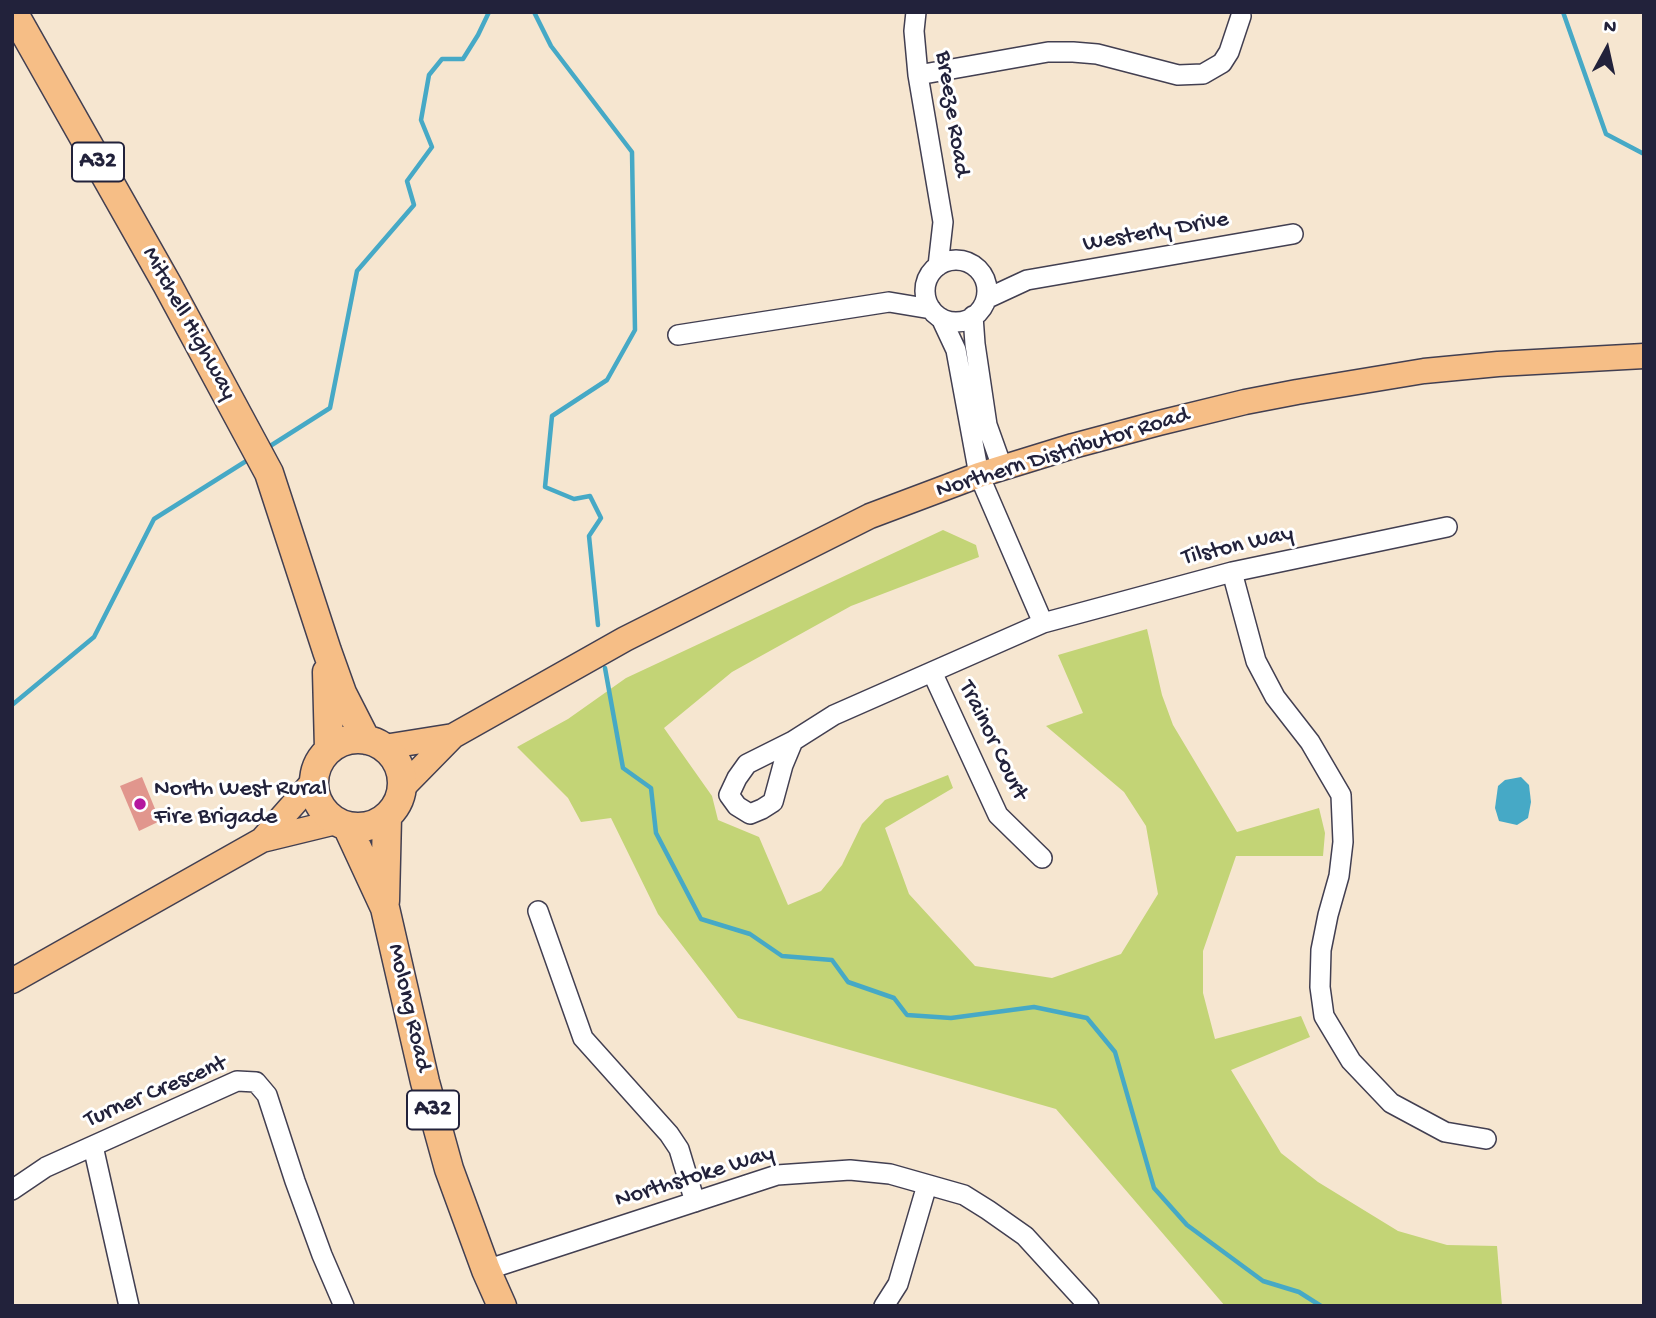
<!DOCTYPE html>
<style>
body{margin:0}
#map{position:relative;width:1656px;height:1318px;overflow:hidden;background:#f6e6d0;font-family:"Gochi Hand",sans-serif}
canvas{display:block}
.frame{position:absolute;inset:0;border:14px solid #22223b;pointer-events:none}
.north{position:absolute;left:1572px;top:14px;width:70px;height:70px;-webkit-text-stroke:5px #fff;paint-order:stroke;rotate:8deg;font-size:19px;font-weight:700;line-height:28px;text-align:center;color:#22223b}
.north::after{content:'';display:block;margin:auto;width:24px;height:32px;background:#22223b;clip-path:polygon(50% 0,100% 100%,50% 72%,0 100%)}
</style>
<div id="map">
<canvas width="1656" height="1318"></canvas>
<div class="frame"></div>
<div class="north">N</div>
</div>
<script>
const ctx = document.querySelector('canvas').getContext('2d');
ctx.lineJoin = 'round';
function fill(path, color) { ctx.fillStyle = color; ctx.fill(path, 'evenodd'); }
const poly = rows => new Path2D(rows.map(r => 'M' + r).join(''));
function trace(path, color, width, dash) { ctx.strokeStyle = color; ctx.lineWidth = width; ctx.lineCap = dash ? 'butt' : 'round'; ctx.setLineDash(dash || []); ctx.stroke(path); }
function drawText(font, color, halo, rows, align = 'center') {
  ctx.font = font + ' "Gochi Hand",sans-serif'; ctx.lineWidth = 6; ctx.setLineDash([]); ctx.textBaseline = 'middle'; ctx.strokeStyle = halo; ctx.fillStyle = color; for (const [text, x, y, turn = 0] of rows) {
    ctx.save(); ctx.translate(x, y); ctx.rotate((+turn || 0) * Math.PI / 180); ctx.textAlign = isNaN(turn) ? turn : align; if (halo) ctx.strokeText(text, 0, 0); ctx.fillText(text, 0, 0); ctx.restore();
  }
}
const green = poly([
 [943,530,976,545,979,557,851,606,732,672,664,728,712,796,718,820,759,837,788,905,821,891,842,865,862,824,885,800,948,775,953,788,885,828,909,894,975,966,1052,978,1121,954,1158,894,1146,826,1124,792,1046,726,1083,713,1058,655,1147,629,1162,695,1173,725,1237,832,1319,808,1325,833,1323,856,1236,856,1203,951,1203,993,1215,1039,1301,1016,1310,1037,1231,1070,1281,1153,1318,1182,1398,1231,1447,1245,1497,1246,1502,1306,1225,1306,1056,1109,738,1018,658,914,611,818,581,822,568,798,517,747,568,719,626,678]
]);
const water = poly([
 [1521,777,1529,785,1531,802,1528,818,1517,825,1499,821,1495,808,1498,786,1505,780]
]);
const stream = poly([
 [534,12,551,46,632,152,635,330,607,380,552,416,545,487,574,499,590,496,601,518,589,536,598,625],
 [1563,12,1606,134,1644,154],
 [267,448,330,408,357,271,414,205,407,181,432,147,421,120,429,75,442,59,463,59,478,35,489,12],
 [605,668,623,768,651,788,656,833,701,919,750,934,782,956,832,960,848,982,894,998,907,1015,951,1018,1034,1007,1087,1018,1115,1052,1154,1188,1187,1225,1263,1281,1299,1292,1321,1306],
 [12,705,94,637,154,519,251,458]
]);
const building = poly([
 [142,777,160,821,139,831,120,786]
]);
const minor = poly([
 [916,12,914,31,918,75,943,222,938,266],
 [918,75,1048,52,1073,52,1097,54,1178,75,1203,74,1222,63,1229,52,1241,16],
 '925 291a31 31 0 1 1 62 0a31 31 0 1 1-62 0Z',
 [986,299,1027,280,1293,234],
 [973,316,975,344,987,425,1002,467],
 [941,318,956,350,979,475,1043,623],
 [678,335,889,302,931,309],
 [1232,572,1256,661,1275,697,1310,742,1341,795,1343,842,1339,876,1328,915,1321,950,1320,987,1324,1016,1351,1061,1391,1103,1445,1132,1486,1139],
 [932,672,998,815,1042,858],
 [793,741,783,765,773,802,762,809,750,814,737,806,729,795,737,778,747,764,793,741,834,715,1043,623,1232,572,1447,527],
 [538,911,583,1038,669,1134,679,1149,695,1202],
 [93,1146,129,1306],
 [12,1190,46,1167,237,1081,256,1082,267,1095,295,1181,322,1255,344,1306],
 [486,1270,777,1175,850,1170,890,1174,964,1195,988,1210,1025,1236,1089,1306],
 [884,1306,898,1284,927,1185]
]);
const major = poly([
 [384,747,453,736],
 [402,788,453,736,625,639,870,516,979,475,1073,446,1159,423,1245,402,1297,392,1424,371,1498,364,1644,356],
 [262,840,313,782],
 [12,981,262,840,336,822]
]);
const highway = poly([
 [13,12,167,284,269,473,327,651,342,693,366,740],
 [327,672,329,749],
 '314 783a44 44 0 1 1 88 0a44 44 0 1 1-88 0Z',
 [347,826,385,908,425,1082,449,1169,486,1270,502,1306],
 [385,901,387,817]
]);
const markers = [
 [140,804,7,"#b5179e"]
];
const shields = [
 [98,162,52],
 [433,1110,52]
];
const shieldNames = [
 ["A32",98,162],
 ["A32",433,1110]
];
const streetNames = [
 ["Breeze Road",951,114,81],
 ["Westerly Drive",1156,233,-10],
 ["Mitchell Highway",188,324,61],
 ["Northern Distributor Road",1063,454,-17],
 ["Tilston Way",1238,547,-13],
 ["Trainor Court",992,741,64],
 ["Molong Road",408,1008,77],
 ["Turner Crescent",156,1093,-23],
 ["Northstoke Way",695,1178,-17]
];
const poiNames = [
 ["North West Rural",154,790],
 ["Fire Brigade",154,818]
];
fill(green, '#c3d476');
fill(water, '#46a9c6');
trace(stream, '#46a9c6', 4.5);
fill(building, '#e1968d');
trace(minor, '#423f51', 22);
trace(major, '#423f51', 27);
trace(highway, '#423f51', 31);
trace(minor, '#fff', 19);
trace(major, '#f6be86', 24);
trace(highway, '#f6be86', 28);
for (const [x, y, r, color] of markers) { const dot = new Path2D(); dot.arc(x, y, r, 0, 2 * Math.PI); ctx.fillStyle = color; ctx.fill(dot); trace(dot, '#fff', 2.5); }
for (const [x, y, w] of shields) { const box = new Path2D(); box.roundRect(x - w / 2, y - 19.5, w, 39, 5); ctx.fillStyle = '#fff'; ctx.fill(box); trace(box, '#22223b', 2); }
drawText('bold 23px', '#22223b', null, shieldNames);
drawText('24px', '#22223b', '#fff', streetNames);
drawText('24px', '#22223b', '#fff', poiNames, 'left');
</script>
